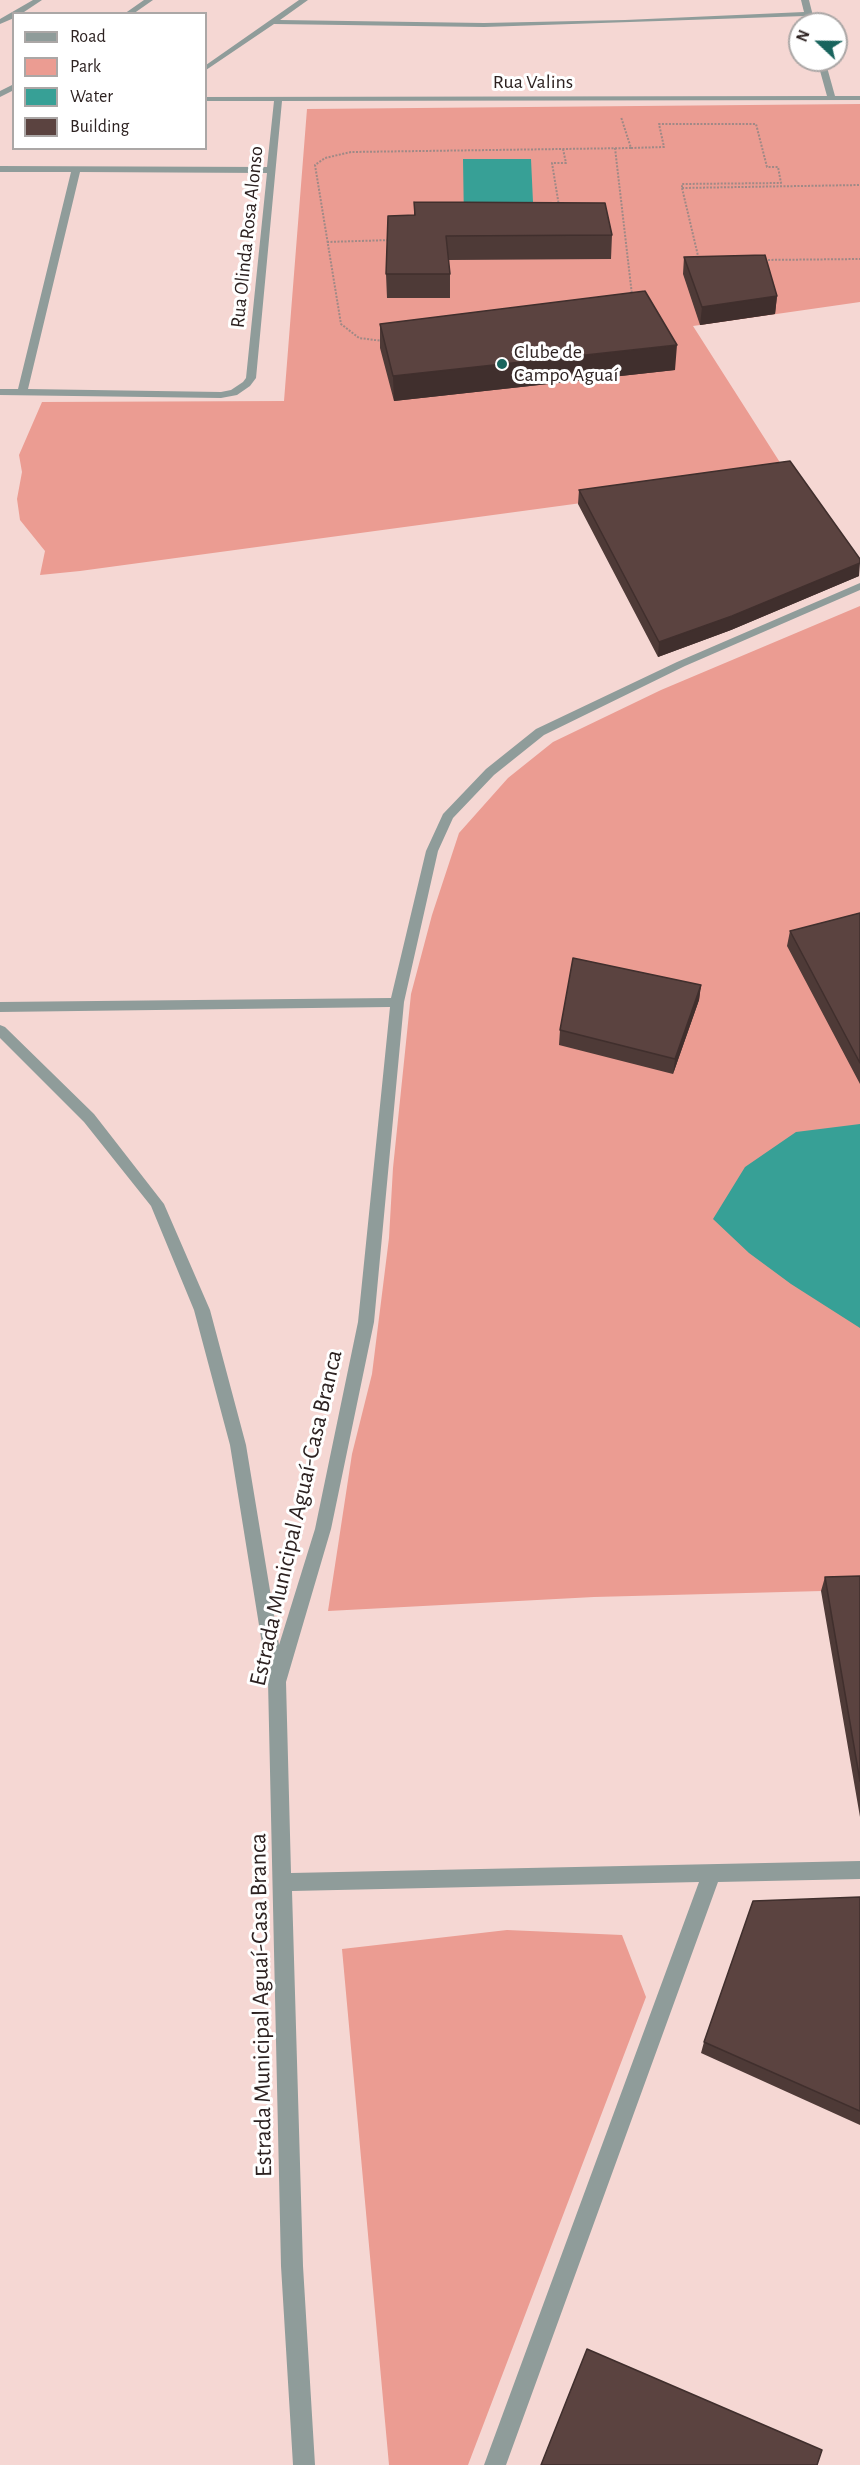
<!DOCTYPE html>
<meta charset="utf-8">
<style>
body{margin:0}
#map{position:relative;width:860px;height:2465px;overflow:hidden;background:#f5d7d3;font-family:"Alegreya Sans",sans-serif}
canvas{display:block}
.legend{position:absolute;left:12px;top:12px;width:195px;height:138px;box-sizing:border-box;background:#fff;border:2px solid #aba7a6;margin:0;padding:8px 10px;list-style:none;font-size:18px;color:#2d2221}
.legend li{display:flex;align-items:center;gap:12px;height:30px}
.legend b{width:30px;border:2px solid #aba7a6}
.north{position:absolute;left:788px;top:12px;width:60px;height:60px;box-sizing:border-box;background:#fff;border:2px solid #aba7a6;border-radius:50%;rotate:292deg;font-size:16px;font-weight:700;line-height:24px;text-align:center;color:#2d2221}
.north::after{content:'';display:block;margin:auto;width:21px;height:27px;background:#18645d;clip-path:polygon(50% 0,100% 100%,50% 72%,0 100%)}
</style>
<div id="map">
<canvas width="860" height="2465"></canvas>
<ul class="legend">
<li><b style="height:8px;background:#8f9c9a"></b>Road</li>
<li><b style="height:16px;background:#eb9c92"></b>Park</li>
<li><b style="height:16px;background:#37a096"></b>Water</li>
<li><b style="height:16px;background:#5b4340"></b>Building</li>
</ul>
<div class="north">N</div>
</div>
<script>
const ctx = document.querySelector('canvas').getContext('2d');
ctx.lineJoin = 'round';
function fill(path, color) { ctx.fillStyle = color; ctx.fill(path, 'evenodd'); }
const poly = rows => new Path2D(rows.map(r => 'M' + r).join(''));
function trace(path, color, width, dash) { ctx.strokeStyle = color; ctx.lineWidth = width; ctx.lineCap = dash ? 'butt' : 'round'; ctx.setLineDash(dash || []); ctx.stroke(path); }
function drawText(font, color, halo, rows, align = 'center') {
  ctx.font = font + ' "Alegreya Sans",sans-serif'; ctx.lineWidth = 6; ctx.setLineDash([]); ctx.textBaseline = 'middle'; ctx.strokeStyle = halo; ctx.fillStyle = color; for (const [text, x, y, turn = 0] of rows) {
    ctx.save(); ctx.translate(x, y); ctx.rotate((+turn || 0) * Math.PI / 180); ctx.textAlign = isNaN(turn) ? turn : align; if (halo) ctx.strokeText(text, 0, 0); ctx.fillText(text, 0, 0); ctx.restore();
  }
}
const green = poly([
 [860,104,860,302,693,326,788,475,80,571,40,575,45,551,20,520,17,499,22,472,19,455,42,402,284,401,307,109],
 [860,606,860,1590,594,1597,328,1611,352,1454,372,1374,389,1238,393,1168,411,994,432,915,459,833,508,778,553,742,661,690],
 [507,1930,622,1935,646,1997,468,2465,389,2465,342,1949]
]);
const water = poly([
 [463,159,531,159,534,224,464,223],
 [860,1124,860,1328,791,1284,749,1253,713,1219,745,1167,796,1132]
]);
const path = poly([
 [615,148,632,295],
 [631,148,664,147,659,124,756,124,767,167,778,167,781,183,682,184,682,188],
 [682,188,699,260],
 [682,188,860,185],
 [559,206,552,163,566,163,563,149],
 [327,242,391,240],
 [761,260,860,259],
 [383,341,359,338,341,324,315,165,325,158,351,152,631,148,621,117]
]);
const minor = poly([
 [33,0,42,0,21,14,14,14,14,18,0,24,0,19,33,0],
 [144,0,153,0,133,14,124,14,144,0],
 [299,0,308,0,280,20,484,23,625,20,804,12,801,0,809,0,815,24,807,24,805,16,484,27,274,24,206,70,206,65,299,0],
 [817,60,825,60,835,96,860,96,860,100,282,101,256,378,250,386,237,395,221,398,0,395,0,389,18,389,71,172,0,172,0,166,267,167,274,101,206,101,206,97,827,96,817,60],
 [80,172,267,173,246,378,243,382,231,390,221,392,28,389,80,172],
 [14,84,14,90,0,97,0,91,14,84],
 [860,583,860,590,685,666,544,735,494,775,453,818,438,851,404,1002,374,1322,331,1529,286,1682,291,1873,860,1861,860,1879,718,1882,506,2465,484,2465,699,1882,292,1891,303,2266,315,2465,293,2465,281,2266,268,1681,230,1445,194,1310,151,1206,84,1122,0,1038,0,1025,5,1027,94,1114,164,1204,210,1310,246,1445,279,1645,315,1529,358,1322,390,1007,0,1012,0,1002,391,998,426,851,443,814,486,769,536,729,677,662,860,583]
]);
const wall = poly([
 [414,202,612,235,611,259,448,260,450,274,450,298,387,298,386,274,414,215],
 [684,257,777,296,775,314,700,325,683,274],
 [380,324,675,370,394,401,380,348],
 [579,490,859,576,731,630,658,657,578,504],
 [860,913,860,1084,787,946,790,931],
 [701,985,699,1000,673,1074,559,1045,560,1030],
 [860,1576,860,1817,821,1591,825,1577],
 [860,1897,860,2125,701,2053,704,2042]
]);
const shadedWall = poly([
 [777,296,775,314,700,325,702,307],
 [677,345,675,370,394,401,393,376],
 [860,563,859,576,731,630,658,657,659,642],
 [701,985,699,1000,673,1074,675,1059]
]);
const building = poly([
 [414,202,605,203,612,235,446,236,450,274,386,274,388,216,415,215,414,202],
 [765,255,777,296,702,307,684,257,765,255],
 [645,291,677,345,393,376,380,324,645,291],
 [790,461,860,559,860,563,732,616,659,642,579,490,790,461],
 [860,913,860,1063,790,931,860,913],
 [573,958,701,985,675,1059,560,1030,573,958],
 [860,1576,860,1781,825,1577,860,1576],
 [860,1897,860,2111,704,2042,753,1901,860,1897],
 [587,2349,822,2450,817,2465,541,2465,587,2349]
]);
const markers = [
 [502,364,6,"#18645d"]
];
const farStreetnames = [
 ["Rua Valins",533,82],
 ["Rua Olinda Rosa Alonso",247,237,-84]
];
const farPoinames = [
 ["Clube de",514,352],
 ["Campo Aguaí",514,375]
];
const streetNames = [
 ["Estrada Municipal Aguaí-Casa Branca",296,1518,-77],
 ["Estrada Municipal Aguaí-Casa Branca",261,2005,-91]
];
fill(green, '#eb9c92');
fill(water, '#37a096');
trace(path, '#9f8986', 2, [2, 1.5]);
fill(minor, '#8f9c9a');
fill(wall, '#4e3a37');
fill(shadedWall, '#402f2d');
fill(building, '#5b4340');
trace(building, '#402f2d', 1.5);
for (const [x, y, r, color] of markers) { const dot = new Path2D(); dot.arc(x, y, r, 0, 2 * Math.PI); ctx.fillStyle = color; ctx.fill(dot); trace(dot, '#fff', 2); }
drawText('20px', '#2d2221', '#fff', farStreetnames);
drawText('20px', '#2d2221', '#fff', farPoinames, 'left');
drawText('24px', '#2d2221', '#fff', streetNames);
</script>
